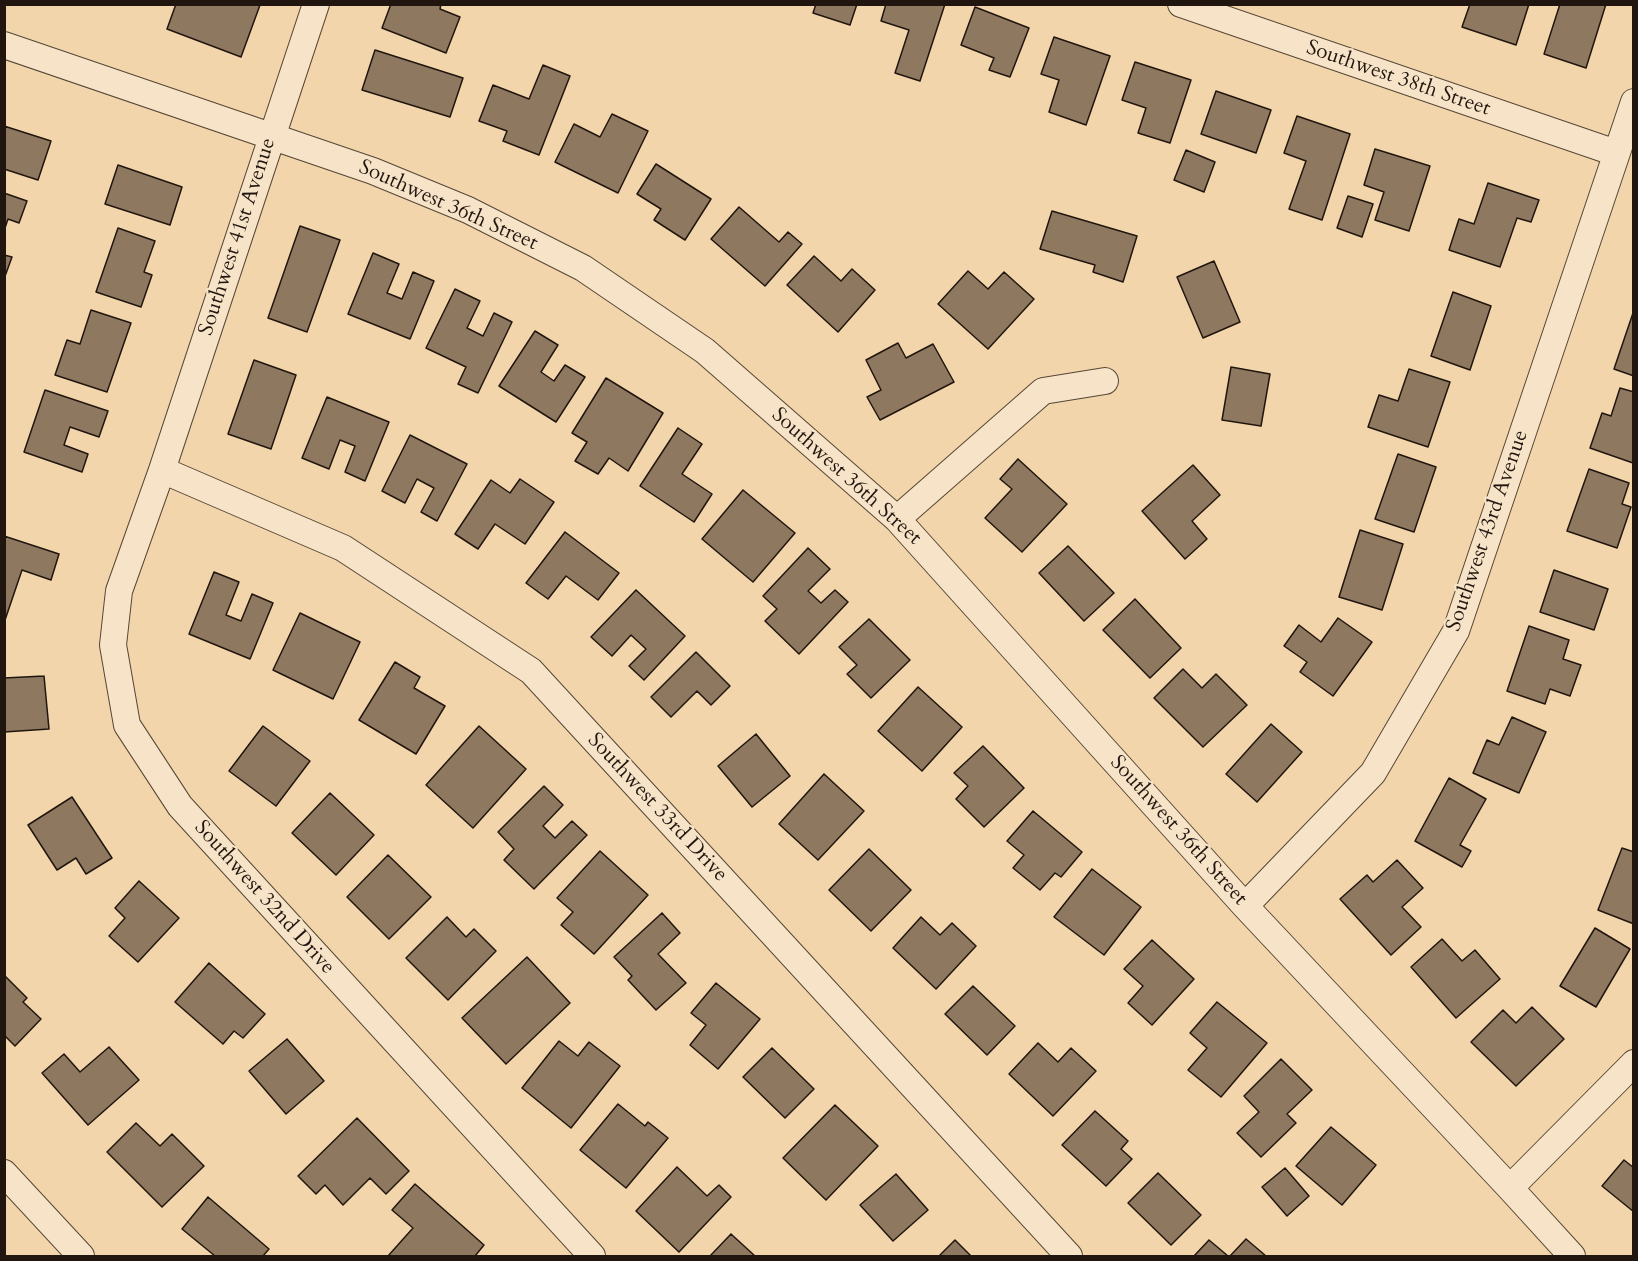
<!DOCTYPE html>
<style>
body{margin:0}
#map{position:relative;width:1638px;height:1261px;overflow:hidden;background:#f2d5aa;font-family:Cardo,serif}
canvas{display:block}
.frame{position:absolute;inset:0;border:6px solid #21160f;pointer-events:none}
</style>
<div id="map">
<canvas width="1638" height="1261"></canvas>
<div class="frame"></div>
</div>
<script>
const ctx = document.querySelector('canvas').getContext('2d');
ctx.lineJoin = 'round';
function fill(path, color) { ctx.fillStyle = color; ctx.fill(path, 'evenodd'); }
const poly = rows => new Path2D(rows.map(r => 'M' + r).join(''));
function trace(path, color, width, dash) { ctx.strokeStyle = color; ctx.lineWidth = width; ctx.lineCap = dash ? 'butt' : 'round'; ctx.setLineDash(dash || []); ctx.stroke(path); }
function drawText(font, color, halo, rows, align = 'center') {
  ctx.font = font + ' Cardo,serif'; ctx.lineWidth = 4.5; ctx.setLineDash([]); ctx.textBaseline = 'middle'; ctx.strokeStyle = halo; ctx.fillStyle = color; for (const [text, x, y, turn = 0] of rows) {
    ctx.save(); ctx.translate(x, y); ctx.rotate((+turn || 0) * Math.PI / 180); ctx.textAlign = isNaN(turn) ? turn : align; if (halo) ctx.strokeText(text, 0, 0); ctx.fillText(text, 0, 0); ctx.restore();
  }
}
const building = poly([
 [176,4,258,4,260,5,241,57,167,29,176,4],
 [391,4,441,4,440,9,460,17,446,53,382,28,391,4],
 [816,4,857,4,850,25,813,13,816,4],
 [886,4,945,4,920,81,895,73,909,30,881,21,886,4],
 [1470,4,1529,4,1516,45,1462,27,1470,4],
 [1560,4,1606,4,1586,68,1544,54,1560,4],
 [975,7,1029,28,1010,77,989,70,994,58,961,45,975,7],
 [1054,37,1110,56,1086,125,1049,112,1059,80,1041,74,1054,37],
 [375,50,463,78,450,117,362,90,375,50],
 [1135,62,1191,80,1170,143,1138,133,1146,108,1122,100,1135,62],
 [543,65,570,76,539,155,503,141,507,131,479,121,493,85,529,99,543,65],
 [1216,91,1271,110,1256,153,1201,134,1216,91],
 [612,114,648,131,618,193,555,162,574,124,600,137,612,114],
 [1297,116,1350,134,1322,220,1289,209,1306,161,1284,153,1297,116],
 [4,126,51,141,38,180,4,169,4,126],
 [1375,149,1430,166,1409,231,1375,220,1384,192,1364,185,1375,149],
 [1186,150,1215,162,1204,192,1174,180,1186,150],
 [656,164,711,199,685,240,654,220,661,209,637,194,656,164],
 [118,165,182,187,170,225,105,204,118,165],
 [1488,183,1539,200,1531,222,1517,218,1500,267,1449,250,1459,219,1474,224,1488,183],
 [4,193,27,201,19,223,8,219,4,231,4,193],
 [1348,196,1373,204,1362,237,1337,228,1348,196],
 [739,207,779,242,788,232,802,244,765,286,711,239,739,207],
 [1052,211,1137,236,1123,282,1093,272,1095,265,1040,249,1052,211],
 [300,226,340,240,307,332,268,318,300,226],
 [118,228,155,241,144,272,152,275,141,307,96,292,118,228],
 [373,253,399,264,387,293,402,299,413,272,434,281,410,339,348,314,373,253],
 [4,255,12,257,4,279,4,255],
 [814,256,841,281,852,269,875,290,838,332,787,285,814,256],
 [1214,261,1240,322,1203,338,1177,277,1214,261],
 [968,271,988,289,1004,272,1034,299,988,349,938,304,968,271],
 [455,289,480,301,467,328,483,336,494,313,512,322,478,393,458,384,466,367,426,348,455,289],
 [1453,292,1491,306,1470,370,1431,356,1453,292],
 [91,310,131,323,107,392,55,375,67,340,80,344,91,310],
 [1633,313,1634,313,1634,376,1614,369,1633,313],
 [535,331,558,345,541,372,554,381,565,365,585,377,556,422,499,386,535,331],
 [898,343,906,358,933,344,954,382,880,420,867,397,881,390,866,360,898,343],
 [254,360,296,375,271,449,228,434,254,360],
 [1231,367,1270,374,1261,426,1222,420,1231,367],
 [1409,369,1450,382,1428,447,1368,427,1379,395,1398,401,1409,369],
 [606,378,663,413,628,471,609,458,598,474,575,461,587,442,572,433,606,378],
 [1620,388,1634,392,1633,463,1590,448,1602,413,1611,416,1620,388],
 [45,390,108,411,99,437,70,427,64,445,88,454,82,472,24,452,45,390],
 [327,397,389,422,365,481,345,472,355,446,340,440,329,469,302,458,327,397],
 [678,428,702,444,682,474,712,494,694,522,640,486,678,428],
 [410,435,467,464,437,521,421,512,434,488,417,479,405,503,382,491,410,435],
 [1398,454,1436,467,1414,532,1375,519,1398,454],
 [1018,459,1067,504,1022,552,985,518,1012,489,1000,479,1018,459],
 [1193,465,1220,495,1192,521,1207,539,1185,559,1142,511,1193,465],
 [1589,469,1629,483,1622,504,1631,507,1617,548,1567,531,1589,469],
 [520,479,554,502,525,544,495,524,478,549,455,534,491,480,510,493,520,479],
 [743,490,795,533,753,582,702,539,743,490],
 [1360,530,1403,544,1382,610,1339,597,1360,530],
 [565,532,619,573,598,600,566,576,548,599,526,583,565,532],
 [4,536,59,554,51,580,22,570,4,623,4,536],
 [1068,546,1114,593,1084,621,1039,573,1068,546],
 [808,548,830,569,808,591,821,603,835,590,848,602,799,654,765,621,777,609,763,596,808,548],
 [1554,570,1608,589,1594,630,1540,612,1554,570],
 [214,572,239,582,226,615,241,621,252,594,273,603,250,659,189,634,214,572],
 [636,590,685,636,644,680,629,666,646,649,631,635,612,656,591,637,636,590],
 [1135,599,1181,648,1150,678,1103,630,1135,599],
 [300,613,360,642,333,699,273,670,300,613],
 [1338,618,1372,642,1333,696,1300,672,1307,662,1284,646,1299,625,1321,642,1338,618],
 [869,619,910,660,871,698,847,674,857,665,839,647,869,619],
 [1529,626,1569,640,1563,659,1581,665,1570,696,1550,689,1545,704,1507,691,1529,626],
 [696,652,730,686,711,705,697,691,671,717,651,697,696,652],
 [395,662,420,677,414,688,445,706,416,754,359,720,395,662],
 [1183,669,1202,688,1216,674,1247,705,1203,747,1154,698,1183,669],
 [44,676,49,729,4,732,4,678,44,676],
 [918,687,962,727,922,771,878,731,918,687],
 [1512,717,1546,732,1519,793,1473,773,1487,740,1499,745,1512,717],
 [1271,724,1302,752,1257,802,1226,774,1271,724],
 [263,726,310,761,276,806,229,771,263,726],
 [479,726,526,769,473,828,426,785,479,726],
 [756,734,790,776,752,807,718,766,756,734],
 [983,746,1024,788,984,827,956,799,968,786,954,773,983,746],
 [824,774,864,811,818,860,779,824,824,774],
 [1449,778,1486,799,1460,845,1471,851,1462,867,1415,841,1449,778],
 [544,786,563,805,543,826,555,838,572,821,587,835,534,889,504,860,514,849,498,832,544,786],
 [330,793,374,835,336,875,292,833,330,793],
 [72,797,112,858,86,874,76,858,57,870,28,825,72,797],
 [1033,811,1082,852,1061,877,1055,873,1040,890,1013,868,1024,855,1007,841,1033,811],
 [1622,848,1634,852,1634,924,1598,910,1622,848],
 [869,849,911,890,871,931,829,890,869,849],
 [600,851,648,895,594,954,561,925,573,912,557,898,600,851],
 [388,855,431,897,389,939,347,897,388,855],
 [1397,860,1423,888,1402,907,1421,927,1391,955,1340,899,1367,875,1373,882,1397,860],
 [1092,869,1141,907,1104,955,1054,917,1092,869],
 [139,881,179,918,138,962,109,936,125,918,115,908,139,881],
 [662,913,680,933,658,954,686,983,656,1010,628,980,632,976,614,957,662,913],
 [447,917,466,937,474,929,496,951,448,1000,406,958,447,917],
 [921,917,940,935,952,923,976,946,936,989,893,948,921,917],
 [1595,928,1630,949,1596,1007,1560,986,1595,928],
 [1442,939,1462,961,1475,950,1500,979,1456,1018,1411,967,1442,939],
 [1152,940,1194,979,1152,1025,1128,1003,1143,986,1124,969,1152,940],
 [527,957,570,1003,506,1064,462,1018,527,957],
 [209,963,265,1014,243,1038,234,1031,223,1044,175,1002,209,963],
 [4,975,27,998,23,1002,41,1019,15,1046,4,1035,4,975],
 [716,983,760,1019,718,1069,690,1045,706,1025,691,1013,716,983],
 [973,986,1015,1026,987,1055,945,1014,973,986],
 [1217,1002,1267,1043,1221,1097,1188,1070,1207,1048,1190,1033,1217,1002],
 [1532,1007,1564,1039,1516,1086,1471,1042,1503,1010,1516,1023,1532,1007],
 [287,1039,324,1081,286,1114,249,1071,287,1039],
 [559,1041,578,1056,589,1042,620,1066,571,1128,522,1088,559,1041],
 [1038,1043,1058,1062,1071,1048,1096,1071,1053,1116,1009,1074,1038,1043],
 [109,1047,139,1080,88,1125,42,1073,64,1054,80,1072,109,1047],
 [772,1048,814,1089,785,1118,743,1077,772,1048],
 [1281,1059,1312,1090,1287,1114,1296,1123,1261,1157,1237,1133,1259,1112,1244,1096,1281,1059],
 [618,1104,645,1126,648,1122,668,1138,626,1188,580,1150,618,1104],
 [835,1105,878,1146,826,1200,783,1158,835,1105],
 [1095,1111,1128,1141,1121,1149,1132,1159,1106,1186,1062,1145,1095,1111],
 [357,1118,409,1171,386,1194,370,1178,343,1205,325,1185,316,1194,298,1176,357,1118],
 [136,1123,160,1146,172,1134,204,1166,162,1207,107,1152,136,1123],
 [1331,1127,1376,1165,1342,1205,1296,1166,1331,1127],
 [1624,1160,1634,1168,1634,1212,1602,1186,1624,1160],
 [677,1167,707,1196,719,1185,731,1197,679,1252,636,1211,677,1167],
 [1285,1168,1309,1196,1287,1216,1262,1187,1285,1168],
 [1158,1173,1201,1215,1171,1245,1128,1203,1158,1173],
 [896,1174,928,1210,893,1241,860,1205,896,1174],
 [415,1184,484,1245,475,1256,388,1256,413,1228,392,1210,415,1184],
 [208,1197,269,1249,263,1256,215,1256,182,1229,208,1197],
 [731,1234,755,1256,710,1256,731,1234],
 [1246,1239,1266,1256,1230,1256,1246,1239],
 [955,1240,971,1256,939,1256,955,1240],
 [1209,1240,1228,1256,1194,1256,1209,1240]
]);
const street = poly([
 [316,4,162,470,119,591,113,645,127,725,180,806,592,1256],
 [1181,4,1616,153],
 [4,45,373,171,468,210,583,268,705,351,897,519,1245,906,1510,1188,1572,1256],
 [162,470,343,548,531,671,1069,1256],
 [897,519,1043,391,1105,381],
 [1245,906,1373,773,1456,631,1634,102],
 [4,1173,81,1256],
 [1510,1188,1634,1063]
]);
const streetNames = [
 ["Southwest 38th Street",1398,79,19],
 ["Southwest 36th Street",448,206,24],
 ["Southwest 41st Avenue",238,237,-72],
 ["Southwest 36th Street",846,477,42],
 ["Southwest 43rd Avenue",1488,531,-71],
 ["Southwest 33rd Drive",657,808,47],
 ["Southwest 36th Street",1178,831,48],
 ["Southwest 32nd Drive",264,898,48]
];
fill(building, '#8e7960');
trace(building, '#21160f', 1.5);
trace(street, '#554636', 28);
trace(street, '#f7e4c8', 26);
drawText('21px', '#21160f', '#f7e4c8', streetNames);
</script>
